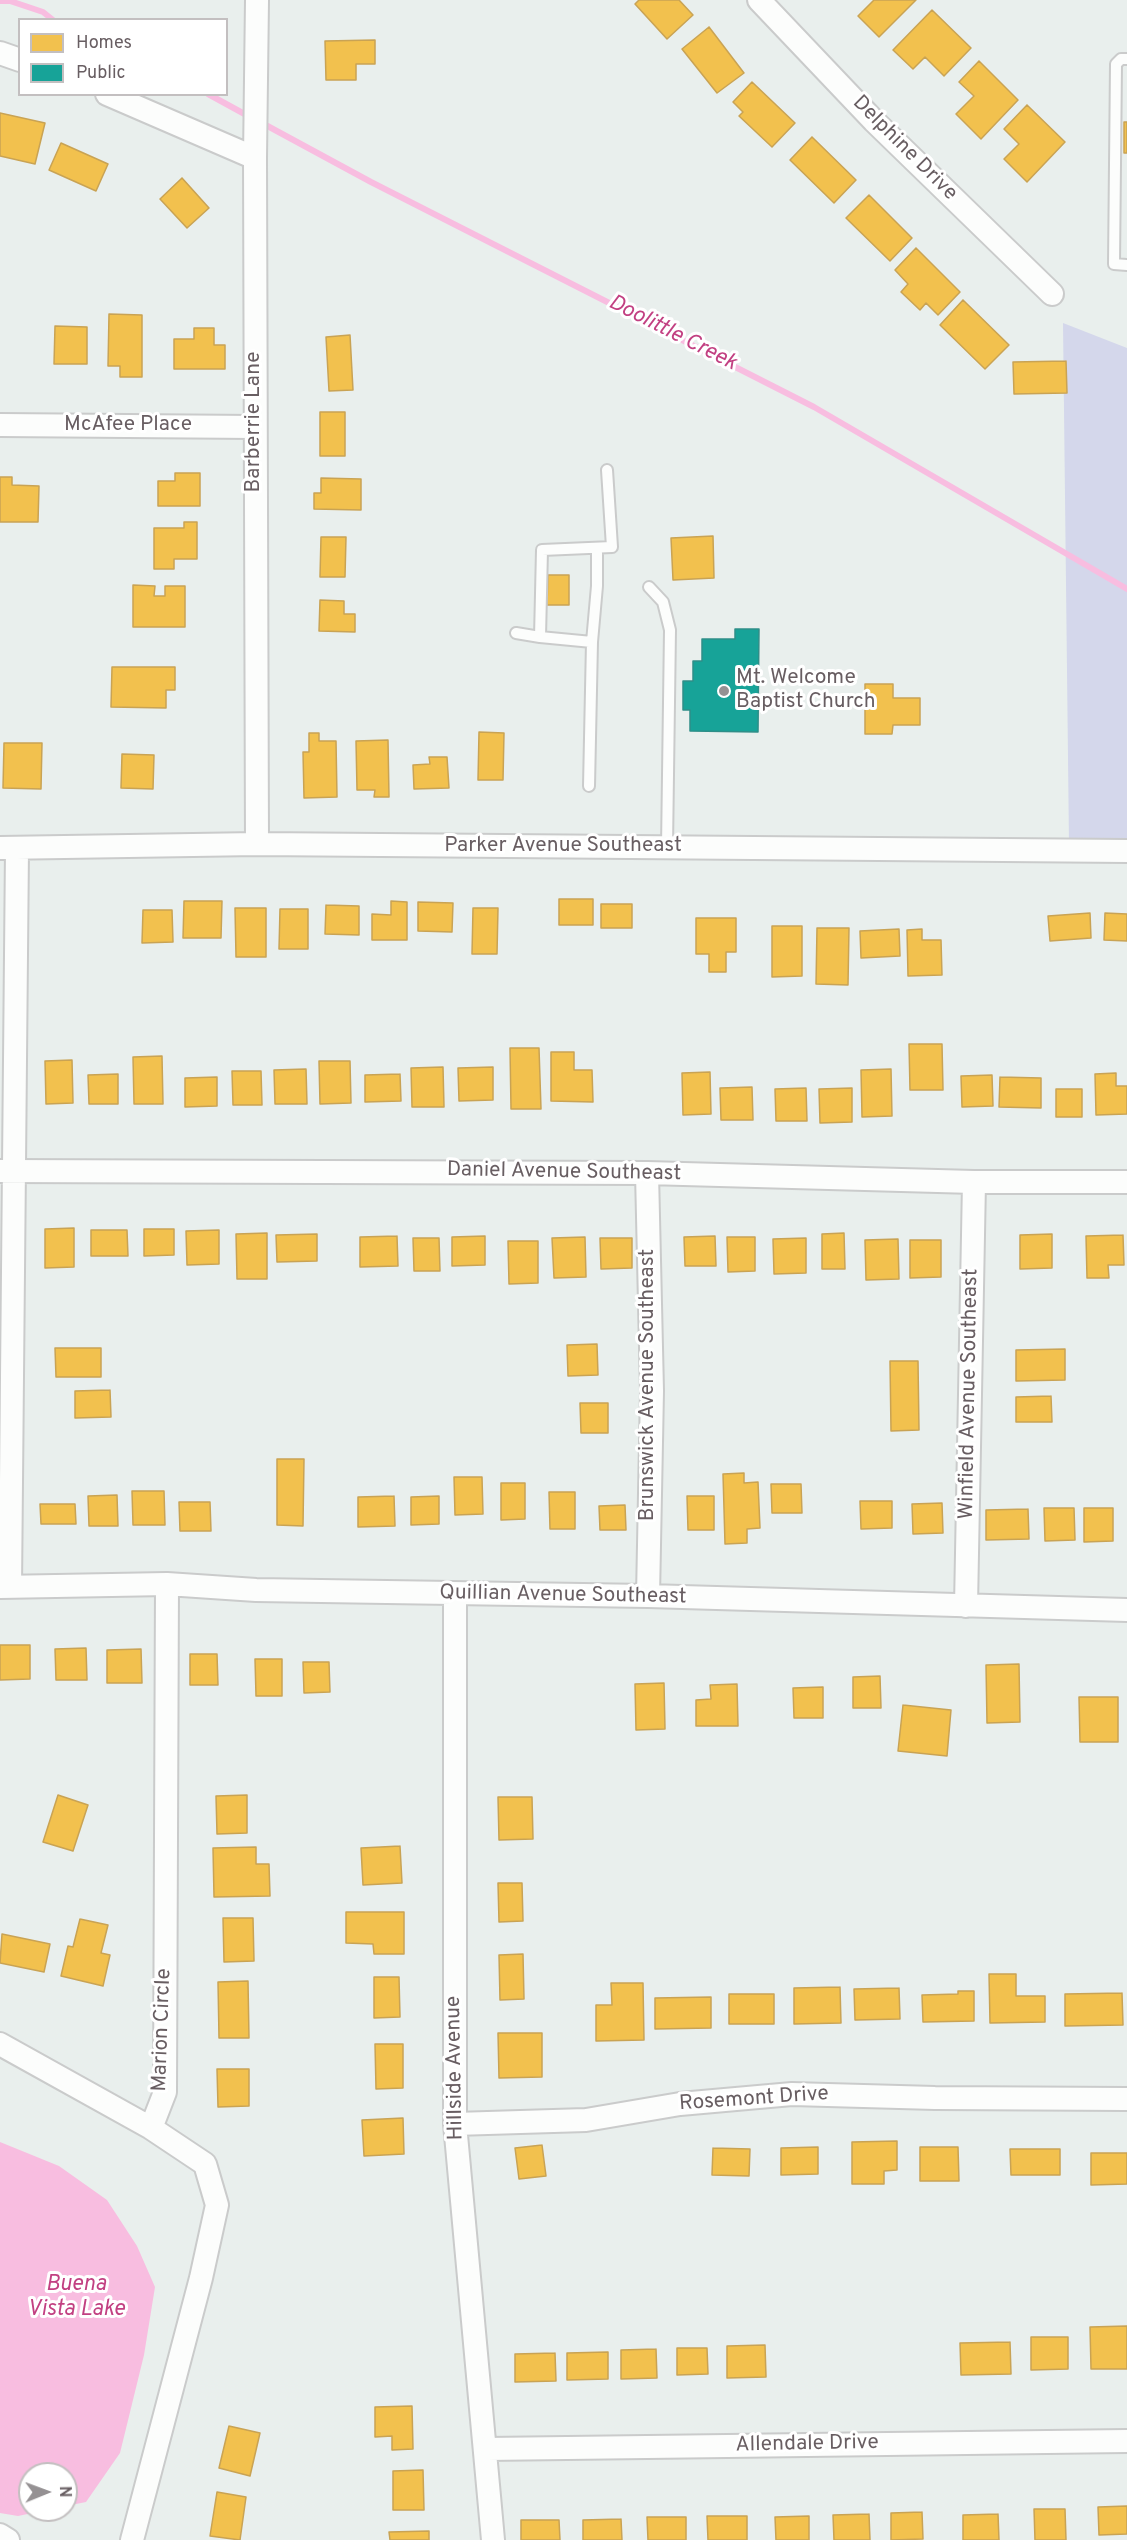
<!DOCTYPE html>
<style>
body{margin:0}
#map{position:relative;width:1127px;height:2540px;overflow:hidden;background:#e9efed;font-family:Overpass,sans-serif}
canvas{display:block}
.legend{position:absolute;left:18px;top:18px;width:210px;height:78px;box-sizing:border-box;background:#fff;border:2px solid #c3bfc0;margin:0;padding:8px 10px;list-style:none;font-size:18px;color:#685e62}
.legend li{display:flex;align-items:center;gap:12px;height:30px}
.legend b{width:30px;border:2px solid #c3bfc0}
.north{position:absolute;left:18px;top:2462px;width:60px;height:60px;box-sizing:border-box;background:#fff;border:2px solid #c3bfc0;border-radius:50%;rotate:89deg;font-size:16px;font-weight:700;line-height:24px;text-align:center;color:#685e62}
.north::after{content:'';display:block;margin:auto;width:21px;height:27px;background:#959193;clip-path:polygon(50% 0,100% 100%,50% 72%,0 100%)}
</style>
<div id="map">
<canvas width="1127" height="2540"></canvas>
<ul class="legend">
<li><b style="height:16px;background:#f2c14e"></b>Homes</li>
<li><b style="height:16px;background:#17a398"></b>Public</li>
</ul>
<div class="north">N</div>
</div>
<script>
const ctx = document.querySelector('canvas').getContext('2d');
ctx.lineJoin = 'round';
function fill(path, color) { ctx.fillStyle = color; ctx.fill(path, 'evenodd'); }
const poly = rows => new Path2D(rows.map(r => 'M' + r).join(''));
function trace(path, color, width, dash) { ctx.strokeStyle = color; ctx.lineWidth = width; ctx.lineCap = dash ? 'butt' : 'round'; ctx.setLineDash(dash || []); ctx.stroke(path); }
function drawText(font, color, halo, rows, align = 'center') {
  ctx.font = font + ' Overpass,sans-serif'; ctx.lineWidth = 6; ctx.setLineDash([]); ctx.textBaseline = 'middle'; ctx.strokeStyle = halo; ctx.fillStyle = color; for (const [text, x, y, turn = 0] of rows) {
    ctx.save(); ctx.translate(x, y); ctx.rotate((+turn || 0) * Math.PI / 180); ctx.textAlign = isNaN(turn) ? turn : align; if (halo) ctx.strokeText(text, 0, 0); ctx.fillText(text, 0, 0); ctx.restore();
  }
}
const green = poly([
 [1063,323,1127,348,1127,846,1069,844]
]);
const water = poly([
 [0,2142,59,2166,107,2200,137,2246,155,2287,144,2355,120,2453,86,2502,66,2506,66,2474,30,2474,30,2510,47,2510,18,2516,0,2513]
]);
const homes = poly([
 [639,0,679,0,693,15,667,39,635,4,639,0],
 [874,0,916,0,879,37,858,16,874,0],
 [932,10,971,48,944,76,925,57,913,69,893,50,932,10],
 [709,27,744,73,717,93,682,49,709,27],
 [375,40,375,64,356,64,356,80,326,80,325,41,375,40],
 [979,61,1018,100,981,139,956,114,974,96,959,82,979,61],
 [752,82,795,123,772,147,739,116,743,112,733,102,752,82],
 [1027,105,1065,142,1027,182,1004,159,1019,144,1004,129,1027,105],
 [0,113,45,123,35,164,0,156,0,113],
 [1124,122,1127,122,1127,153,1124,153,1124,122],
 [812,137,856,180,834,203,790,160,812,137],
 [61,143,108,164,96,191,49,170,61,143],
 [182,178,209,208,187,228,160,199,182,178],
 [869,195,912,238,890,261,846,218,869,195],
 [916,248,960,292,938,315,926,303,920,310,901,292,908,284,895,270,916,248],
 [963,300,1009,345,985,369,940,325,963,300],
 [109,314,142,315,142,377,120,377,120,366,108,366,109,314],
 [55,326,87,327,87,364,54,364,55,326],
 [194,328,214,328,214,345,225,345,225,369,174,369,174,339,194,339,194,328],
 [350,335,353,390,329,391,326,337,350,335],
 [1066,361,1067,393,1014,394,1013,362,1066,361],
 [320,412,345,412,345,456,320,456,320,412],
 [175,473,200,473,200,506,158,506,158,481,175,481,175,473],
 [0,477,12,477,12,485,39,486,38,522,0,522,0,477],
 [321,478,361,479,361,510,314,509,314,493,321,493,321,478],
 [184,522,197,522,197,559,174,559,174,569,154,569,154,528,184,528,184,522],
 [713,536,714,578,673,580,671,538,713,536],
 [321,537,346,537,345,577,320,577,321,537],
 [548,575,569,575,569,605,547,605,548,575],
 [133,585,155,586,154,596,165,596,165,586,185,586,185,627,133,627,133,585],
 [320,600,344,601,344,614,355,614,355,632,319,631,320,600],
 [112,667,175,667,175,690,166,690,166,708,111,707,112,667],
 [865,684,893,684,893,698,920,698,920,725,893,725,892,734,865,734,865,684],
 [479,732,504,733,503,780,478,780,479,732],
 [309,733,319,733,319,741,336,741,337,797,304,798,303,752,309,752,309,733],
 [388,740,389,797,374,797,375,790,357,790,356,741,388,740],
 [4,743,42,743,41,789,3,788,4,743],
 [122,754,154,755,153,789,121,788,122,754],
 [429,757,447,757,449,788,414,789,413,765,430,764,429,757],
 [559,899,593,899,593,925,559,925,559,899],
 [184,901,222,901,221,938,183,938,184,901],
 [391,901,407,902,407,940,372,940,372,914,391,915,391,901],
 [418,902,453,903,452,932,418,931,418,902],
 [601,904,632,904,632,928,601,928,601,904],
 [326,905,359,906,359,935,325,934,326,905],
 [235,908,266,908,266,957,236,957,235,908],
 [473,908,498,908,497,954,472,954,473,908],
 [280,909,308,909,308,949,279,949,280,909],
 [143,910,172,910,173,942,142,943,143,910],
 [1090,913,1091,938,1050,941,1048,916,1090,913],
 [1105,913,1127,914,1127,941,1104,940,1105,913],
 [696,918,736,918,736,952,726,952,726,972,709,972,709,954,696,954,696,918],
 [772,926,802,926,802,976,772,977,772,926],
 [817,928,849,928,848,985,816,984,817,928],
 [899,929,900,956,861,958,860,931,899,929],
 [922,929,922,940,941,940,942,975,908,976,907,930,922,929],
 [909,1044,942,1044,943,1090,910,1090,909,1044],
 [510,1048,539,1048,541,1109,511,1109,510,1048],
 [551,1052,574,1052,574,1070,592,1070,593,1102,551,1101,551,1052],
 [162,1056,163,1104,134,1104,133,1057,162,1056],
 [72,1060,73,1103,46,1104,45,1061,72,1060],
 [319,1061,350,1061,351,1103,320,1104,319,1061],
 [443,1067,444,1107,412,1107,411,1068,443,1067],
 [493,1067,493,1100,459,1101,458,1068,493,1067],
 [306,1069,307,1104,275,1104,274,1070,306,1069],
 [891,1069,892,1116,862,1117,861,1070,891,1069],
 [232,1071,261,1071,262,1105,233,1105,232,1071],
 [710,1072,711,1114,683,1115,682,1073,710,1072],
 [1116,1073,1116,1086,1127,1086,1127,1114,1096,1115,1095,1074,1116,1073],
 [118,1074,118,1104,89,1104,88,1075,118,1074],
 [400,1074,401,1101,365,1102,365,1075,400,1074],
 [992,1075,993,1106,962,1107,961,1076,992,1075],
 [217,1077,217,1106,185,1107,185,1078,217,1077],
 [1000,1077,1041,1078,1041,1108,999,1107,1000,1077],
 [752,1087,753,1120,721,1120,720,1088,752,1087],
 [806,1088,807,1121,776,1121,775,1089,806,1088],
 [852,1088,852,1122,820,1123,819,1089,852,1088],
 [1056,1089,1082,1089,1082,1117,1056,1117,1056,1089],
 [74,1228,74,1267,45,1268,45,1229,74,1228],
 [144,1229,174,1229,174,1255,144,1256,144,1229],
 [91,1230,127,1230,128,1256,91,1256,91,1230],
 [219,1230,219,1264,187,1265,186,1231,219,1230],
 [267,1233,267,1279,237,1279,236,1234,267,1233],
 [844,1233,845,1269,822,1269,822,1234,844,1233],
 [317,1234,317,1261,277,1262,276,1235,317,1234],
 [1052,1234,1052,1268,1020,1269,1020,1235,1052,1234],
 [1123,1235,1124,1265,1108,1265,1109,1278,1087,1278,1086,1236,1123,1235],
 [397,1236,398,1266,360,1267,360,1237,397,1236],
 [485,1236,485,1265,452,1266,452,1237,485,1236],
 [715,1236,716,1266,685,1266,684,1237,715,1236],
 [585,1237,586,1277,554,1278,552,1238,585,1237],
 [727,1237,755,1237,755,1271,728,1272,727,1237],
 [413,1238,439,1238,440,1271,414,1271,413,1238],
 [600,1238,632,1238,632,1268,601,1269,600,1238],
 [806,1238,806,1273,774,1274,773,1239,806,1238],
 [898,1239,899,1279,866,1280,865,1240,898,1239],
 [910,1240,941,1240,941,1277,910,1278,910,1240],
 [508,1241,538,1241,538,1283,509,1284,508,1241],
 [597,1344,598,1375,568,1376,567,1345,597,1344],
 [55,1348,101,1348,101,1377,56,1377,55,1348],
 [1065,1349,1065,1380,1016,1381,1016,1350,1065,1349],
 [890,1361,918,1361,919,1430,891,1431,890,1361],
 [110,1390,111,1417,75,1418,75,1391,110,1390],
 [1051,1396,1052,1422,1016,1422,1016,1397,1051,1396],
 [580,1403,608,1403,608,1433,581,1433,580,1403],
 [277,1459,304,1459,303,1526,277,1525,277,1459],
 [744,1473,744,1483,758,1482,760,1528,747,1529,747,1543,725,1544,723,1474,744,1473],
 [454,1477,482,1477,483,1514,455,1515,454,1477],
 [501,1483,525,1483,525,1519,501,1520,501,1483],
 [771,1484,801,1484,802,1513,772,1513,771,1484],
 [132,1491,164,1491,165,1525,133,1525,132,1491],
 [549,1492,575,1492,575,1529,550,1529,549,1492],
 [117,1495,118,1526,89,1526,88,1496,117,1495],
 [394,1496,395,1526,358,1527,358,1497,394,1496],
 [439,1496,439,1524,411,1525,411,1497,439,1496],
 [687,1496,714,1496,714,1530,688,1530,687,1496],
 [860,1501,892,1501,892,1528,861,1529,860,1501],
 [179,1502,210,1502,211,1531,180,1531,179,1502],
 [942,1503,943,1533,913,1534,912,1504,942,1503],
 [40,1504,75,1504,76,1524,41,1524,40,1504],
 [625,1505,626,1530,600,1530,599,1506,625,1505],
 [1044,1508,1074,1508,1075,1540,1045,1541,1044,1508],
 [1084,1508,1113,1508,1113,1541,1084,1542,1084,1508],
 [1028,1509,1029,1539,986,1540,986,1510,1028,1509],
 [0,1645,30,1645,30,1679,0,1680,0,1645],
 [86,1648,87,1680,56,1680,55,1649,86,1648],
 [141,1649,142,1683,107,1683,107,1650,141,1649],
 [190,1654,217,1654,218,1685,190,1685,190,1654],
 [255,1659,282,1659,282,1696,256,1696,255,1659],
 [303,1662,329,1662,330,1692,304,1693,303,1662],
 [1019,1664,1020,1722,987,1723,986,1665,1019,1664],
 [880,1676,881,1708,853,1708,853,1677,880,1676],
 [664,1683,665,1729,636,1730,635,1684,664,1683],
 [737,1684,738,1726,696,1726,696,1700,711,1699,710,1685,737,1684],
 [823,1687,823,1718,794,1718,793,1688,823,1687],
 [1079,1697,1118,1697,1118,1742,1080,1742,1079,1697],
 [903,1705,951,1710,947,1756,898,1751,903,1705],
 [58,1795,88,1805,73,1851,43,1842,58,1795],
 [247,1795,247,1833,217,1834,216,1796,247,1795],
 [498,1797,532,1797,533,1839,499,1840,498,1797],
 [400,1846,402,1883,363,1885,361,1848,400,1846],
 [256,1847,256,1864,269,1864,270,1896,214,1897,213,1848,256,1847],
 [498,1883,522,1883,523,1921,499,1922,498,1883],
 [346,1912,404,1912,404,1954,374,1954,373,1944,346,1943,346,1912],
 [223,1918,253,1918,254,1961,224,1962,223,1918],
 [80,1919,108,1925,101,1953,110,1955,103,1986,61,1976,68,1946,73,1947,80,1919],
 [2,1934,50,1944,44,1972,0,1963,2,1934],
 [523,1954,524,1999,500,2000,499,1955,523,1954],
 [989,1974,1016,1974,1016,1996,1045,1996,1045,2022,990,2023,989,1974],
 [374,1977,399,1977,400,2017,374,2018,374,1977],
 [248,1981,249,2038,219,2038,218,1982,248,1981],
 [611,1983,643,1983,644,2040,596,2041,596,2005,612,2005,611,1983],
 [840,1987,841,2023,794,2024,794,1988,840,1987],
 [899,1988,900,2019,855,2020,854,1989,899,1988],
 [958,1991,974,1991,974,2021,923,2022,922,1995,958,1994,958,1991],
 [1122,1993,1123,2025,1065,2026,1065,1994,1122,1993],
 [729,1994,774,1994,774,2024,729,2024,729,1994],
 [711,1997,711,2028,655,2029,655,1998,711,1997],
 [498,2033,542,2033,542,2077,499,2078,498,2033],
 [375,2044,403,2044,403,2088,376,2089,375,2044],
 [217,2069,249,2069,249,2106,218,2107,217,2069],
 [403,2118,404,2154,364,2156,362,2120,403,2118],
 [897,2141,897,2170,884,2171,884,2184,852,2184,852,2142,897,2141],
 [542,2145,546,2176,519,2179,515,2148,542,2145],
 [818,2147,818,2174,781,2175,781,2148,818,2147],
 [920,2147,958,2147,959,2181,920,2181,920,2147],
 [713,2148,750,2149,749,2176,712,2175,713,2148],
 [1010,2149,1060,2149,1060,2175,1011,2175,1010,2149],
 [1091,2153,1127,2153,1127,2184,1091,2185,1091,2153],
 [1127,2326,1127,2369,1091,2369,1090,2327,1127,2326],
 [1031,2337,1068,2337,1068,2369,1031,2370,1031,2337],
 [1010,2342,1011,2374,961,2375,960,2343,1010,2342],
 [765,2345,766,2377,727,2378,727,2346,765,2345],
 [677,2348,707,2348,708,2374,677,2375,677,2348],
 [656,2349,657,2378,621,2379,621,2350,656,2349],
 [608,2352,608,2379,567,2380,567,2353,608,2352],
 [555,2353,556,2381,515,2382,515,2354,555,2353],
 [412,2406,413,2449,392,2450,392,2436,375,2437,375,2407,412,2406],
 [229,2426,260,2433,250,2476,219,2468,229,2426],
 [423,2470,424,2510,393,2510,393,2471,423,2470],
 [217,2492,246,2497,240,2540,210,2536,217,2492],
 [1127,2506,1127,2534,1099,2535,1098,2507,1127,2506],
 [1034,2509,1065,2509,1066,2540,1035,2540,1034,2509],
 [922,2512,923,2539,891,2540,891,2513,922,2512],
 [869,2514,870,2540,834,2540,833,2515,869,2514],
 [998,2514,999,2540,963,2540,963,2515,998,2514],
 [707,2516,747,2516,747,2540,708,2540,707,2516],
 [809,2516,809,2540,776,2540,775,2517,809,2516],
 [647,2517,686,2517,686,2540,648,2540,647,2517],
 [621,2519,622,2540,583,2540,583,2520,621,2519],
 [521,2520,559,2520,560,2540,521,2540,521,2520],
 [429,2531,429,2540,390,2540,389,2532,429,2531]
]);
const public = poly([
 [735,629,759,629,758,732,690,731,690,710,683,710,683,681,693,681,693,661,702,661,702,639,735,639,735,629]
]);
const stream = poly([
 [0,1,10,1,43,12,53,20],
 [208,94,250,117],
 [262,123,371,182,814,407,1127,589]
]);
const lane = poly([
 [1127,59,1121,59,1116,64,1114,264,1127,265],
 [597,548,597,586,592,642,540,637,542,550,612,547,607,470],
 [649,587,663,602,670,630,667,847],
 [516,633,540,637],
 [589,786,592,642]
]);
const street = poly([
 [257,0,255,158,257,844],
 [759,0,874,121,1052,294],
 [0,53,20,60],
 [107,94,255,158],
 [0,425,255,427],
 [0,848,257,844,1127,851],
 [0,1171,647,1173,974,1182,1127,1182],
 [647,1173,652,1391,648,1596],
 [0,1587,167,1584,256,1590,648,1596,1127,1610],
 [10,1587,17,849],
 [455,1595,455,2124,493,2540],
 [966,1606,974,1182],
 [0,2044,151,2128],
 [455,2124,586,2120,680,2104,792,2094,935,2098,1127,2099],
 [487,2449,1127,2441],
 [0,2535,8,2540],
 [132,2540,201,2278,217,2205,205,2164,151,2128,165,2092,167,1584]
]);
const markers = [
 [724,691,6,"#959193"]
];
const streetNames = [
 ["Delphine Drive",904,149,45],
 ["Barberrie Lane",255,422,-90],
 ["McAfee Place",128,426],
 ["Parker Avenue Southeast",563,847],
 ["Daniel Avenue Southeast",564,1173,1],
 ["Brunswick Avenue Southeast",649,1385,-90],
 ["Winfield Avenue Southeast",970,1394,-89],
 ["Quillian Avenue Southeast",563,1596,1],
 ["Marion Circle",163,2030,-88],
 ["Hillside Avenue",456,2068,-91],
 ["Rosemont Drive",754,2100,-4],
 ["Allendale Drive",807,2445,-1]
];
const poiNames = [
 ["Mt. Welcome",736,679],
 ["Baptist Church",736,703]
];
const waterNames = [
 ["Doolittle Creek",672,334,27],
 ["Buena",76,2286],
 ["Vista Lake",76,2311]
];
fill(green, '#d4d7eb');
fill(water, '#f8bde0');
fill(homes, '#f2c14e');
trace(homes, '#c9a354', 1.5);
fill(public, '#17a398');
trace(public, '#2f8e88', 1.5);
trace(stream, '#f8bde0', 6);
trace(lane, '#cacbcb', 14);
trace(street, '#cacbcb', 26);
trace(lane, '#fcfdfc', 10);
trace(street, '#fcfdfc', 22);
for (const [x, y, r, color] of markers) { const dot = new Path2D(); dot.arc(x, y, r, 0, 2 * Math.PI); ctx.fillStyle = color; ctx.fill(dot); trace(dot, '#fff', 2); }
drawText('21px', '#685e62', '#fff', streetNames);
drawText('21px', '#685e62', '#fff', poiNames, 'left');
drawText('italic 22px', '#c24082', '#fff', waterNames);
</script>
